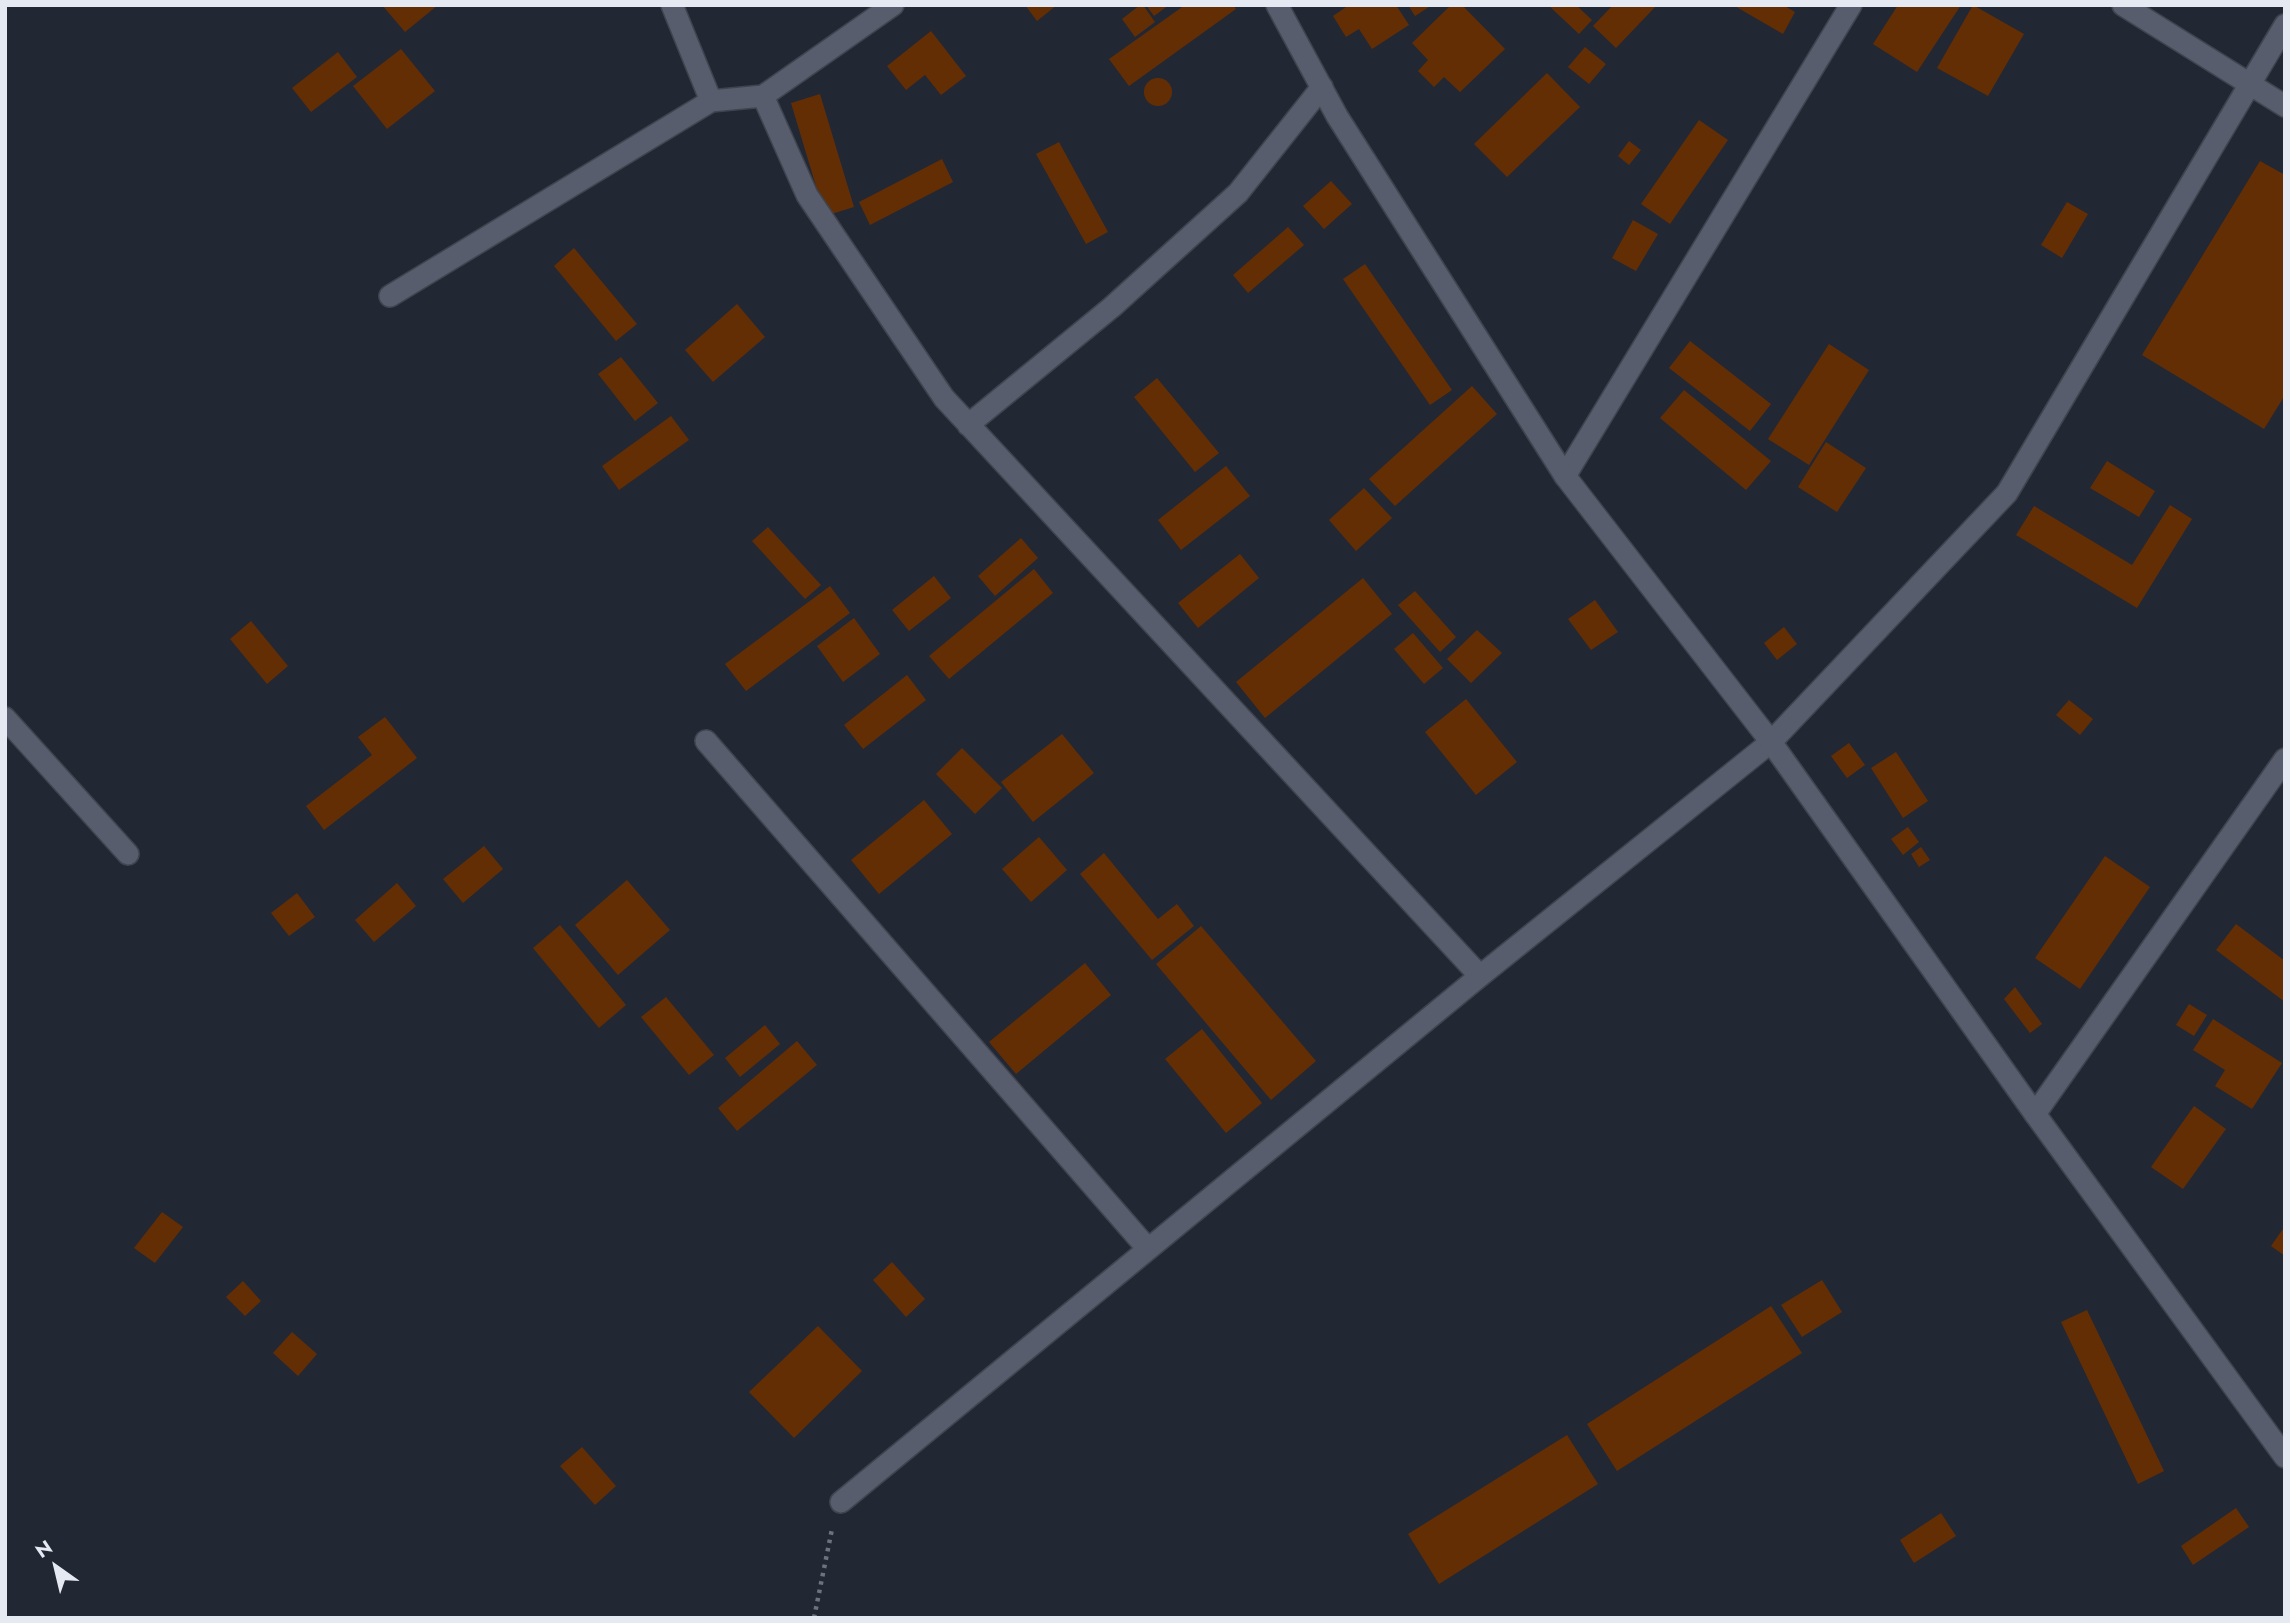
<!DOCTYPE html>
<style>
body{margin:0}
#map{position:relative;width:2290px;height:1623px;overflow:hidden;background:#222734;font-family:Jost,sans-serif}
canvas{display:block}
.frame{position:absolute;inset:0;border:7px solid #e5e9f2;pointer-events:none}
.north{position:absolute;left:21px;top:1532px;width:70px;height:70px;-webkit-text-stroke:5px #222734;paint-order:stroke;rotate:326deg;font-size:19px;font-weight:700;line-height:28px;text-align:center;color:#e5e9f2}
.north::after{content:'';display:block;margin:auto;width:24px;height:32px;background:#e5e9f2;clip-path:polygon(50% 0,100% 100%,50% 72%,0 100%)}
</style>
<div id="map">
<canvas width="2290" height="1623"></canvas>
<div class="frame"></div>
<div class="north">N</div>
</div>
<script>
const ctx = document.querySelector('canvas').getContext('2d');
ctx.lineJoin = 'round';
function fill(path, color) { ctx.fillStyle = color; ctx.fill(path, 'evenodd'); }
const poly = rows => new Path2D(rows.map(r => 'M' + r).join(''));
function trace(path, color, width, dash) { ctx.strokeStyle = color; ctx.lineWidth = width; ctx.lineCap = dash ? 'butt' : 'round'; ctx.setLineDash(dash || []); ctx.stroke(path); }
const building = poly([
 [382,5,438,5,405,32],
 [1025,5,1057,5,1037,21],
 [1140,5,1143,5,1155,22,1135,37,1122,19],
 [1146,5,1169,5,1154,16],
 [1185,5,1233,5,1236,9,1129,86,1109,59],
 [1349,5,1396,5,1409,25,1372,49,1359,29,1346,37,1333,16],
 [1408,5,1432,5,1415,16],
 [1451,5,1462,5,1505,49,1460,92,1444,77,1434,87,1418,71,1428,60,1412,43],
 [1548,5,1576,5,1592,20,1579,34],
 [1613,5,1657,5,1616,48,1593,26],
 [1733,5,1783,5,1795,12,1783,34],
 [1898,5,1961,5,1917,72,1873,44],
 [1973,5,2024,34,1988,96,1937,68],
 [931,31,966,76,941,95,925,75,906,90,887,66],
 [1585,47,1606,64,1589,84,1568,67],
 [401,49,435,91,387,129,353,86],
 [338,52,357,77,311,112,292,88],
 [1547,73,1580,107,1507,177,1474,144],
 '1144 92a14 14 0 1 1 28 0a14 14 0 1 1-28 0Z',
 [820,94,854,207,825,216,791,103],
 [1699,120,1728,140,1670,224,1641,204],
 [1629,141,1641,150,1629,165,1618,156],
 [1059,142,1108,232,1086,244,1036,154],
 [942,159,953,182,870,225,859,202],
 [2260,161,2285,175,2285,395,2264,429,2142,355],
 [1331,181,1352,204,1324,229,1303,206],
 [2067,202,2088,214,2062,258,2041,245],
 [1633,220,1658,234,1636,271,1612,258],
 [1288,227,1304,245,1248,293,1233,275],
 [574,248,637,324,616,341,554,266],
 [1365,264,1452,390,1430,405,1343,279],
 [737,304,765,337,713,382,685,350],
 [1690,341,1771,404,1750,431,1669,368],
 [1829,344,1869,370,1809,465,1768,439],
 [621,357,658,403,635,421,598,374],
 [1157,378,1219,453,1195,472,1134,397],
 [1472,386,1497,414,1395,506,1369,479],
 [1684,390,1771,461,1746,490,1660,418],
 [671,416,689,440,619,490,602,466],
 [1826,442,1866,468,1837,512,1798,487],
 [2107,461,2155,491,2139,517,2090,488],
 [1226,466,1250,496,1181,550,1158,520],
 [1364,488,1392,518,1356,551,1329,520],
 [2170,505,2192,519,2137,608,2016,535,2034,506,2132,565],
 [768,527,821,585,805,599,752,541],
 [1021,538,1038,558,995,596,978,576],
 [1240,554,1259,578,1198,628,1178,603],
 [1034,569,1053,593,949,679,929,656],
 [934,576,951,598,909,631,892,610],
 [1363,578,1392,614,1265,718,1236,682],
 [830,586,850,613,746,691,725,664],
 [1415,591,1456,637,1440,652,1398,605],
 [1595,600,1618,632,1591,650,1568,619],
 [854,618,880,654,843,682,817,646],
 [251,621,288,666,267,684,230,639],
 [1784,627,1797,644,1777,660,1764,643],
 [1477,630,1502,653,1471,683,1447,659],
 [1413,633,1443,668,1424,684,1394,649],
 [907,675,926,700,863,749,844,725],
 [1466,699,1517,762,1476,795,1425,732],
 [2069,700,2093,719,2080,735,2056,715],
 [385,717,417,758,324,830,306,806,372,755,358,737],
 [1062,734,1094,773,1033,822,1001,782],
 [1849,743,1865,765,1847,778,1831,756],
 [962,748,1002,788,975,814,936,774],
 [1896,752,1928,801,1903,818,1871,768],
 [924,800,952,834,879,894,851,860],
 [1908,827,1919,842,1903,855,1891,839],
 [1039,837,1067,870,1031,902,1002,869],
 [484,846,503,869,463,903,443,879],
 [1921,847,1930,860,1919,867,1911,854],
 [1104,853,1158,919,1177,904,1194,926,1152,960,1080,874],
 [2105,856,2150,887,2080,989,2035,958],
 [627,880,670,930,618,975,575,925],
 [397,883,416,906,374,942,355,920],
 [297,893,315,917,289,936,271,913],
 [2236,924,2285,961,2285,1002,2216,950],
 [560,925,626,1005,599,1028,533,948],
 [1201,926,1316,1061,1271,1100,1156,964],
 [1085,963,1111,995,1016,1074,989,1042],
 [2015,987,2042,1024,2030,1033,2004,999],
 [666,997,714,1055,689,1075,641,1017],
 [2189,1004,2207,1015,2194,1036,2176,1025],
 [2213,1019,2282,1063,2252,1109,2215,1086,2225,1070,2193,1050],
 [765,1025,780,1044,740,1077,725,1058],
 [1202,1029,1262,1103,1226,1133,1165,1059],
 [797,1041,817,1065,737,1131,718,1108],
 [2194,1106,2226,1129,2183,1189,2151,1167],
 [162,1212,183,1227,155,1263,134,1248],
 [2285,1226,2285,1256,2271,1246],
 [892,1262,925,1299,906,1317,873,1280],
 [1822,1280,1842,1312,1802,1337,1781,1305],
 [243,1281,261,1301,245,1316,226,1297],
 [1771,1306,1802,1353,1617,1471,1587,1424],
 [2087,1310,2164,1471,2138,1484,2061,1322],
 [818,1326,862,1371,794,1438,749,1392],
 [292,1332,317,1354,298,1376,273,1353],
 [1567,1435,1598,1484,1439,1584,1408,1534],
 [582,1447,616,1486,595,1505,560,1466],
 [2236,1508,2249,1527,2193,1565,2181,1546],
 [1941,1513,1956,1536,1914,1563,1900,1540]
]);
const path = poly([
 [814,1618,832,1529]
]);
const street = poly([
 [672,5,711,101],
 [2123,5,2285,106],
 [763,96,807,195,944,398,1480,976],
 [390,296,711,101,763,96,893,5],
 [968,425,1112,307,1238,193,1322,87],
 [1565,476,1851,5],
 [5,718,128,854],
 [706,741,1148,1249],
 [2035,1114,2285,759],
 [841,1502,1480,976,1771,742,2007,493,2285,25]
]);
const secondary = poly([
 [1277,5,1337,116,1565,476,1771,742,2035,1114,2285,1457]
]);
fill(building, '#642e05');
trace(street, '#3f444f', 24);
trace(secondary, '#3f444f', 24);
trace(path, '#6e727e', 4.5, [3.5, 5]);
trace(street, '#575d6c', 21);
trace(secondary, '#575d6c', 21);
</script>
